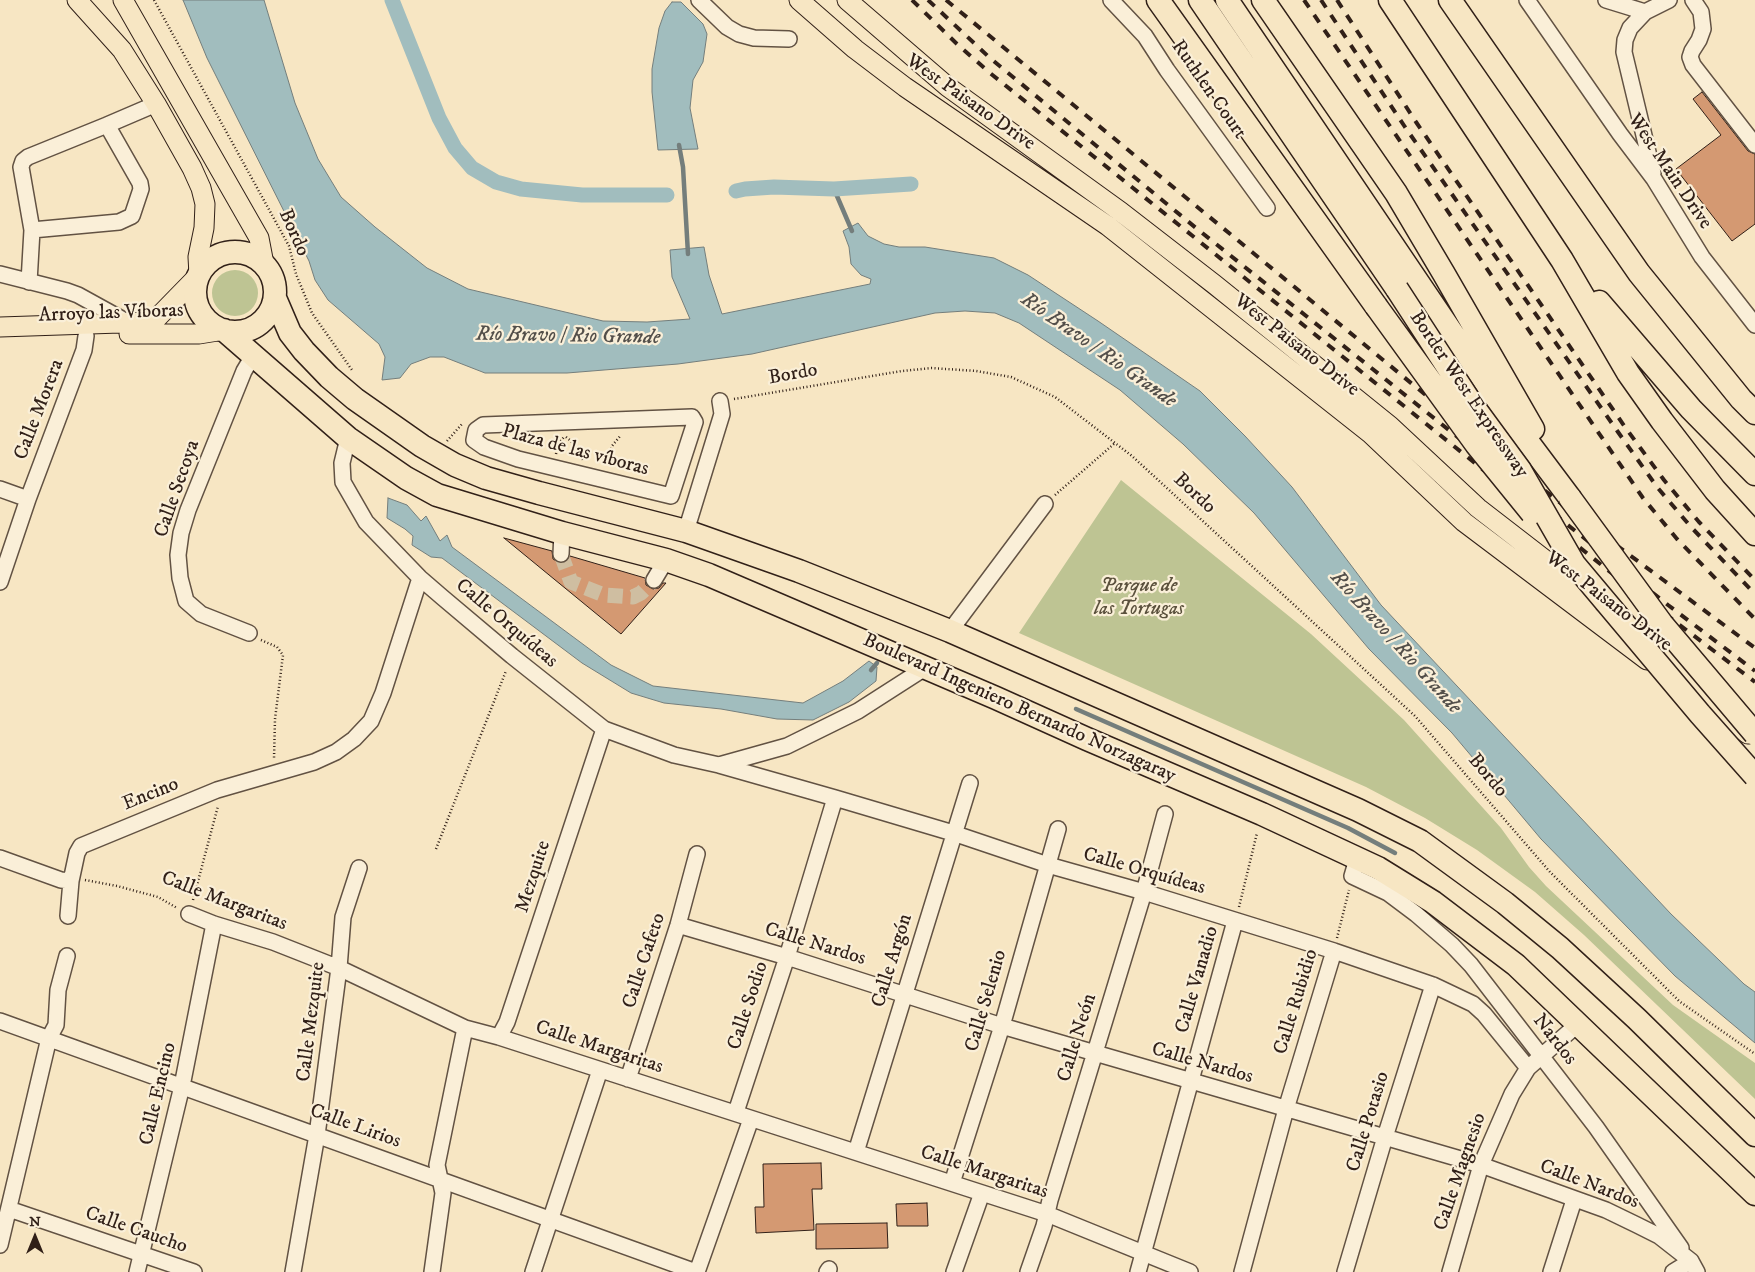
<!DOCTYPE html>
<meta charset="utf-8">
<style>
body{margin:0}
#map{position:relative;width:1755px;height:1272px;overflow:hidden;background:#f7e6c3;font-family:"IM FELL DW Pica",serif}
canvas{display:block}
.north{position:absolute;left:10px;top:1212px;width:50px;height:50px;-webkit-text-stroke:4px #faefd8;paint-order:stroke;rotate:0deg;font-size:14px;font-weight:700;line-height:20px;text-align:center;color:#312018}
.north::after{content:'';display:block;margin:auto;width:18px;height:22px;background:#312018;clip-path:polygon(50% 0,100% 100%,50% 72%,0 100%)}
</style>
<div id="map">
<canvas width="1755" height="1272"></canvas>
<div class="north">N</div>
</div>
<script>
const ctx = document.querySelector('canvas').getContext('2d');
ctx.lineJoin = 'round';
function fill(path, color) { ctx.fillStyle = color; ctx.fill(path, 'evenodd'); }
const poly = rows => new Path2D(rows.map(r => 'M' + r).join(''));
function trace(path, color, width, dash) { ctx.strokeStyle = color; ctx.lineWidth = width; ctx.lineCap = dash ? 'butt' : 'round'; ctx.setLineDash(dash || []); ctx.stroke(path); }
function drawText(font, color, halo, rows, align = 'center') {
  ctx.font = font + ' "IM FELL DW Pica",serif'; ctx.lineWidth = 4.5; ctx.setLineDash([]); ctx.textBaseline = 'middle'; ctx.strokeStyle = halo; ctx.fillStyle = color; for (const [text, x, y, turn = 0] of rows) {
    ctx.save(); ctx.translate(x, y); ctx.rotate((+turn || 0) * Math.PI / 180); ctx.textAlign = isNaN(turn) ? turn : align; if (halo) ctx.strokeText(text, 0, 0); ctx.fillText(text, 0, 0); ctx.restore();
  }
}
const green = poly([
 '212 293a23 23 0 1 1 46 0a23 23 0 1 1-46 0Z',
 [1121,480,1311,634,1404,720,1501,828,1529,867,1546,886,1673,1005,1755,1063,1755,1099,1584,935,1535,892,1477,850,1425,818,1366,787,1019,633]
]);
const water = poly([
 [183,0,264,0,295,103,318,159,341,197,375,227,427,268,468,289,603,321,647,322,690,319,672,277,670,250,704,247,709,275,722,314,870,284,871,279,861,275,851,264,849,247,843,231,858,223,868,236,884,244,899,247,925,247,994,258,1028,275,1098,321,1200,391,1245,436,1292,487,1381,605,1671,914,1744,984,1755,992,1755,1043,1675,976,1541,839,1452,733,1369,649,1254,513,1183,444,1120,390,1019,323,995,313,965,311,935,313,752,354,678,364,567,373,485,373,444,357,430,357,411,364,400,378,382,380,385,357,379,344,328,300,315,280,309,261,207,58,183,0],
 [672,2,681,2,703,24,707,34,703,62,693,80,690,108,698,149,658,150,652,92,652,69,659,28,665,11,672,2],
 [388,498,407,505,421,521,426,516,440,541,447,535,452,547,611,665,653,686,803,703,843,681,869,661,877,667,876,681,849,702,813,720,777,719,721,709,664,703,631,693,582,663,442,558,431,557,412,545,413,536,405,529,387,518,388,498]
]);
const stream = poly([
 [679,145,683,167,688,254],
 [834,189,852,231],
 [871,670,877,663],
 [1076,709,1348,828,1395,853]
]);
const canal = poly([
 [392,0,439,118,455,148,472,168,496,182,521,189,582,195,667,195],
 [736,191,745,189,774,187,834,189,911,184]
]);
const building = poly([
 [1702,92,1748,151,1755,154,1755,224,1732,241,1676,169,1721,135,1693,99,1702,92],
 [504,538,552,551,553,559,560,563,566,562,570,556,645,578,646,585,653,589,659,588,663,583,666,583,621,634,504,538],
 [821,1163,822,1189,812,1189,814,1230,756,1233,755,1207,764,1207,763,1164,821,1163],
 [927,1203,928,1226,897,1226,896,1204,927,1203],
 [887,1223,888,1248,816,1249,816,1224,887,1223]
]);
const minorTunnel = poly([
 [561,554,571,582,604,595,633,597,641,593,654,580]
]);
const path = poly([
 [154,0,289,246,296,274,312,313,352,370],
 [734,399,902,371,932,368,976,371,1011,377,1055,397,1132,456,1415,716,1550,872,1679,1001,1755,1054],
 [566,437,571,441,580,452,583,460],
 [447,441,462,424],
 [556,454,558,444,564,437],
 [610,466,609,456,612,446,621,435],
 [1055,495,1115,443],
 [261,640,277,647,283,655,275,719,274,759],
 [436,849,506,671],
 [85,880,117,886,158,897,177,908],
 [193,900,218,806],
 [1239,907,1257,833],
 [1337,938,1349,890]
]);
const minor = poly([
 [699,0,727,27,739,34,754,38,789,39],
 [1111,0,1145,36,1167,70,1267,208],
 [1527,0,1620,134,1654,179,1702,257,1755,325],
 [1606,0,1645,12],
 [1693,0,1701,12,1703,29,1699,40,1692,51,1690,57,1693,65,1755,145],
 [1653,173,1624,52,1625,40,1630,28,1645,12,1669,0],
 [32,230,21,167,23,161,28,157,107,125],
 [0,274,67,291,78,295,127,322,127,326],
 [29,282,32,230,119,222,132,216,141,189,140,183,107,125,156,104],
 [692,417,695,422,671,496,518,459,484,447,474,440,476,430,483,425,692,417],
 [348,438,342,463,343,482,366,522,420,578,442,597,512,656,604,729,674,755,719,765,787,746,858,711,925,668],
 [0,489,28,499],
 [686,531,722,414,720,401],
 [561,554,562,533],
 [654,580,666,560],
 [0,582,28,499,84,350,86,336],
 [950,631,1045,504],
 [249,633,201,614,186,601,180,578,178,555,181,533,188,510,244,371,253,356],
 [719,765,835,798,953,833,1048,865,1144,892,1334,951,1433,985,1473,1004,1484,1014,1528,1068],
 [0,858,61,880,71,881],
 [1357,859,1352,876,1388,893,1416,914,1452,945,1471,965,1596,1127,1681,1248],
 [189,914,214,924,273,942,339,968,465,1028,499,1037,1047,1214,1190,1272],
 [68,916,71,881,77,853,81,846,217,790,314,762,336,752,354,739,371,721,383,693,420,578],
 [678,925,787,957,1002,1026,1481,1165,1606,1210,1637,1225,1659,1236,1691,1261,1697,1272],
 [0,1021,696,1272],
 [499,1037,507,1022,604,729],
 [628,1079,678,925,697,854],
 [736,1112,787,957,835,798],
 [856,1152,970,783],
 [952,1183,1002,1026,1058,829],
 [9,1209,194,1272],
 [0,1245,49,1038,56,1025,58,990,67,956],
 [137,1272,182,1086,214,924],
 [293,1272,317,1135,339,968,343,917,359,868],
 [432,1272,443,1193,437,1165,465,1028],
 [533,1272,600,1070],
 [697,1272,751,1119],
 [827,1272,829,1269],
 [954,1272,982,1193],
 [1028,1272,1044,1226,1050,1200,1144,892,1165,814],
 [1138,1272,1235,921],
 [1242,1272,1286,1109,1334,951],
 [1345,1272,1385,1137,1433,985],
 [1450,1272,1481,1165,1512,1094,1528,1068,1578,1024],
 [1551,1272,1574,1200],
 [1673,1272,1691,1261]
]);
const major = poly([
 [123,0,259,238,264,264],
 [799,0,855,49,905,87,1108,226,1371,434,1464,522,1647,660],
 [847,0,948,87,1121,212,1214,284,1390,426,1478,508,1597,600],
 [0,327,150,322,158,317,199,275,198,257,204,228,205,204,201,188,192,168,156,104,122,50,77,0],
 [129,334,199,334,224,330],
 [1639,632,1702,681],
 [1686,688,1748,734]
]);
const highway = poly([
 [1158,0,1376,306],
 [1200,0,1397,289],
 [1227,0,1507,414,1570,498],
 [1263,0,1396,193,1444,274,1533,429],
 [1390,0,1562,260,1628,373,1662,421,1715,490,1755,534],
 [1450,0,1639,273,1741,399,1755,413],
 '195 292a40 40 0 1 1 80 0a40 40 0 1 1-80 0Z',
 [275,298,290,333,304,351,329,377,355,399,422,446,455,465,486,478,539,493,686,531,799,571,950,631,1358,810,1420,841,1505,903,1560,948,1637,1019,1755,1135],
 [1599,302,1691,409,1755,474],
 [224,330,348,438,406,478,437,495,562,533,666,560,709,575,996,698,1087,739,1262,814,1378,868,1433,902,1516,965,1755,1194]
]);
const rail = poly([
 [912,0,957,44,990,73,1619,579,1755,682],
 [928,0,990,58,1196,228,1668,605,1755,671],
 [946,0,1473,434,1577,516,1755,648],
 [1304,0,1643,498,1677,539,1755,619],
 [1321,0,1405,127,1618,432,1657,487,1691,527,1755,594],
 [1337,0,1416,122,1625,427,1664,480,1699,522,1755,580]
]);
const highwayBridge = poly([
 [1397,289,1473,406,1520,470,1574,564,1700,714,1755,776],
 [1376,306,1476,444,1532,513],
 [1570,498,1662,624,1755,734]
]);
const streetNames = [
 ["Ruthlen Court",1208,90,55],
 ["West Paisano Drive",970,103,35],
 ["West Main Drive",1669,172,56],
 ["Bordo",293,233,66],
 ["Arroyo las Víboras",111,314,-2],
 ["West Paisano Drive",1296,346,38],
 ["Bordo",793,375,-10],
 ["Border West Expressway",1468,395,56],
 ["Calle Morera",40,410,-69],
 ["Plaza de las víboras",575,451,15],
 ["Calle Secoya",178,489,-71],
 ["Bordo",1194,494,43],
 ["West Paisano Drive",1608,602,37],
 ["Calle Orquídeas",506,624,40],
 ["Boulevard Ingeniero Bernardo Norzagaray",1019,709,24],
 ["Bordo",1487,776,50],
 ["Encino",151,795,-22],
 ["Calle Orquídeas",1144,872,16],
 ["Mezquite",534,877,-72],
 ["Calle Margaritas",224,902,21],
 ["Calle Nardos",815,945,17],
 ["Calle Cafeto",645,961,-72],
 ["Calle Argón",893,961,-73],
 ["Calle Vanadio",1198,980,-74],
 ["Calle Selenio",987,1001,-74],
 ["Calle Rubidio",1297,1002,-73],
 ["Calle Sodio",749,1006,-72],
 ["Calle Mezquite",312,1022,-83],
 ["Calle Neón",1078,1038,-73],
 ["Nardos",1554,1040,52],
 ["Calle Margaritas",599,1048,18],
 ["Calle Nardos",1202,1064,16],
 ["Calle Encino",159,1094,-77],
 ["Calle Potasio",1369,1122,-73],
 ["Calle Lirios",355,1127,20],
 ["Calle Magnesio",1461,1172,-71],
 ["Calle Margaritas",984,1173,18],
 ["Calle Nardos",1589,1185,21],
 ["Calle Caucho",136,1231,19]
];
const parkNames = [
 ["Parque de",1139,587],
 ["las Tortugas",1139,610]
];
const waterNames = [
 ["Río Bravo / Rio Grande",568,337,1],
 ["Río Bravo / Rio Grande",1098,351,35],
 ["Río Bravo / Rio Grande",1395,643,48]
];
fill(green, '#bec493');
fill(water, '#a1bdbe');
trace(water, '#747e7c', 1);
trace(stream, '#747e7c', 4.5);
trace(canal, '#a1bdbe', 15);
fill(building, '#d49972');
trace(building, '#312018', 1);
trace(minorTunnel, '#cfbea1', 15, [15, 8]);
trace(minor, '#625243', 18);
trace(major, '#312018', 21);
trace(highway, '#312018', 25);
trace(path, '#312018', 2.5, [1, 2.5]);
trace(minor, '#faefd8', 15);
trace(major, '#f7e6c3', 19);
trace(highway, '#f7e6c3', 22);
trace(rail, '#312018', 4, [9, 9]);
trace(highwayBridge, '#312018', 25, []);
trace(highwayBridge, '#f7e6c3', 22);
drawText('20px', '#312018', '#faefd8', streetNames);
drawText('italic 20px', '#5b513d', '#faefd8', parkNames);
drawText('italic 21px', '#534f4a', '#faefd8', waterNames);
</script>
